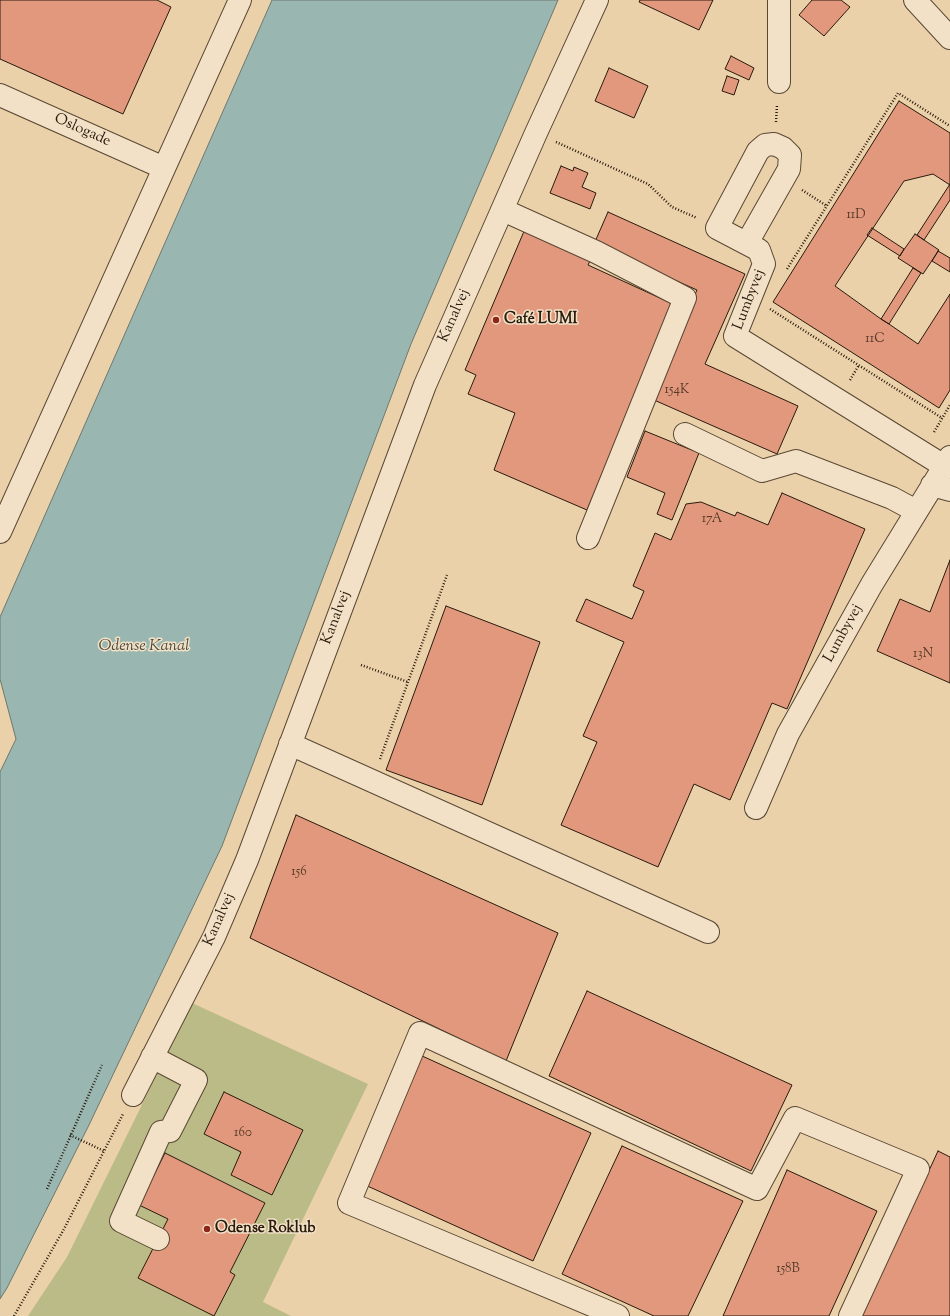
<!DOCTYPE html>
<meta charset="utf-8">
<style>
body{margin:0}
canvas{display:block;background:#ebd1a9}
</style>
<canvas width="950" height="1316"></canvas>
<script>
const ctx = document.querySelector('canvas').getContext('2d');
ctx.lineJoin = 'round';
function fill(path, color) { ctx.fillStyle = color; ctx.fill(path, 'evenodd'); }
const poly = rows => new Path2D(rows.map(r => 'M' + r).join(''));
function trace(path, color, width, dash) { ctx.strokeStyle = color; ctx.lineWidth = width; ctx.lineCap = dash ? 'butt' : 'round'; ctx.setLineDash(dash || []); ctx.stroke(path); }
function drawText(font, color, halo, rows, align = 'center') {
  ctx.font = font + ' "Sorts Mill Goudy",serif'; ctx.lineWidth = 3; ctx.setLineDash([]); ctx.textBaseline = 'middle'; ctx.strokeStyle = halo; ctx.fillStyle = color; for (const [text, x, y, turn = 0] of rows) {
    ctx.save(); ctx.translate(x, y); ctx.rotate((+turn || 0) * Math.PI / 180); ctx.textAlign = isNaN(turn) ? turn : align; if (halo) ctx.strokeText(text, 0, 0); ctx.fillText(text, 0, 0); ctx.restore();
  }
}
const green = poly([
 [192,1003,368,1084,263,1302,291,1316,28,1316,67,1257]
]);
const water = poly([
 [272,0,558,0,411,344,222,846,89,1125,7,1288,0,1299,0,772,16,739,0,679,0,617,272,0]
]);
const building = poly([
 [0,0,157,0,171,7,123,114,0,59,0,0],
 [640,0,713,0,699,30,639,2,640,0],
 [812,0,841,0,850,7,824,36,799,15,812,0],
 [731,56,754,68,749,80,725,69,731,56],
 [609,68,648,86,634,118,595,101,609,68],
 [727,76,739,80,734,95,722,91,727,76],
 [899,101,950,133,950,185,933,174,904,181,835,286,881,319,889,324,918,344,950,294,950,390,939,408,773,302,899,101],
 [561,166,573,171,574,167,588,173,582,187,596,193,590,209,550,193,561,166],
 [950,184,950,200,924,240,917,235,950,184],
 [608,212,745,274,705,364,798,406,777,454,654,400,687,311,697,290,594,244,608,212],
 [872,228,904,249,900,256,867,235,872,228],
 [525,229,592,257,588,265,673,304,587,510,494,470,515,413,468,394,476,375,465,370,525,229],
 [915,234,939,250,923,274,898,258,915,234],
 [938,251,950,258,950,272,932,261,938,251],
 [913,268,921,273,889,324,881,319,913,268],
 [645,431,699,453,672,520,657,514,665,493,627,477,645,431],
 [782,493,865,529,787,709,772,703,730,800,694,784,658,867,561,825,597,742,583,736,624,642,576,621,586,599,632,619,644,591,633,586,655,533,671,540,686,504,701,502,735,516,737,512,768,525,782,493],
 [950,560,950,683,877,651,900,599,930,612,950,560],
 [446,606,540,642,482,805,386,770,446,606],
 [296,815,558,933,506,1061,250,938,296,815],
 [587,991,792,1085,751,1171,549,1076,587,991],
 [420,1055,591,1133,533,1261,363,1184,420,1055],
 [224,1092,303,1130,272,1195,231,1175,241,1152,204,1134,224,1092],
 [622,1146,743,1201,688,1316,654,1316,562,1274,622,1146],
 [938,1151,950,1157,950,1316,862,1316,938,1151],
 [165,1153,265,1203,230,1272,235,1275,214,1316,138,1278,168,1219,139,1205,165,1153],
 [787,1170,877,1211,829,1316,723,1316,787,1170]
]);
const path = poly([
 [776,122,777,105],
 [556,142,648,184,672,207,697,218],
 [802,190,827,206],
 [787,269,898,93,950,126],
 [770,309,942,418],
 [850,380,859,365],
 [934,432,950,405],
 [361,665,408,682],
 [380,759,447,575],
 [70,1135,104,1151],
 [47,1189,102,1065],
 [14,1316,64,1229,123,1114]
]);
const minor = poly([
 [779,0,779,82],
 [915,0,950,38],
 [0,95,164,168],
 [503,210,596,252,685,298,588,538],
 [747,243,789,169,790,155,783,148,774,144,765,145,758,151,717,228,759,250,764,264,735,336,944,466],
 [685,434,762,471,796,461,892,498,916,511],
 [932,485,950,490],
 [0,532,240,0],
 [290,744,708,932],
 [756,808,788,734,872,584,950,457],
 [152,1057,196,1080,170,1131,161,1132,121,1221,158,1239],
 [133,1095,214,937,247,860,425,385,536,133,597,0],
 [618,1316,349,1203,420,1033,757,1189,795,1118,918,1169,850,1316]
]);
const markers = [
 [496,320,4,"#8f2418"],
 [207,1229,4,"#8f2418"]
];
const numberNames = [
 ["11D",856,216],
 ["11C",875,340],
 ["154K",677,391],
 ["17A",712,520],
 ["13N",923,655],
 ["156",299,873],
 ["160",243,1134],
 ["158B",788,1270]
];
const streetNames = [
 ["Oslogade",82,131,24],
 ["Lumbyvej",750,300,-69],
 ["Kanalvej",455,316,-66],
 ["Kanalvej",337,618,-69],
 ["Lumbyvej",844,634,-61],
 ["Kanalvej",220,920,-66]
];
const poiNames = [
 ["Café LUMI",504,320],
 ["Odense Roklub",215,1229]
];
const waterNames = [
 ["Odense Kanal",144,647]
];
fill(green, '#babb86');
fill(water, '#99b6b0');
trace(water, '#6c786f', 1);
fill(building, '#e2987c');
trace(building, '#281b0d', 1);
trace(minor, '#594834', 24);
trace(path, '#281b0d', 2.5, [1, 2]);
trace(minor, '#f2e1c7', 22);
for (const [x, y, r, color] of markers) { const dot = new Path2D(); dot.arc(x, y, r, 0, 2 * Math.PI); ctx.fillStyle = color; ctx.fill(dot); trace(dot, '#f2e1c7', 1.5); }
drawText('13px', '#563a29', null, numberNames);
drawText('15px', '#281b0d', '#f2e1c7', streetNames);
drawText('bold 15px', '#281b0d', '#f2e1c7', poiNames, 'left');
drawText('italic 16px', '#4a4a3e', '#f2e1c7', waterNames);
</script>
